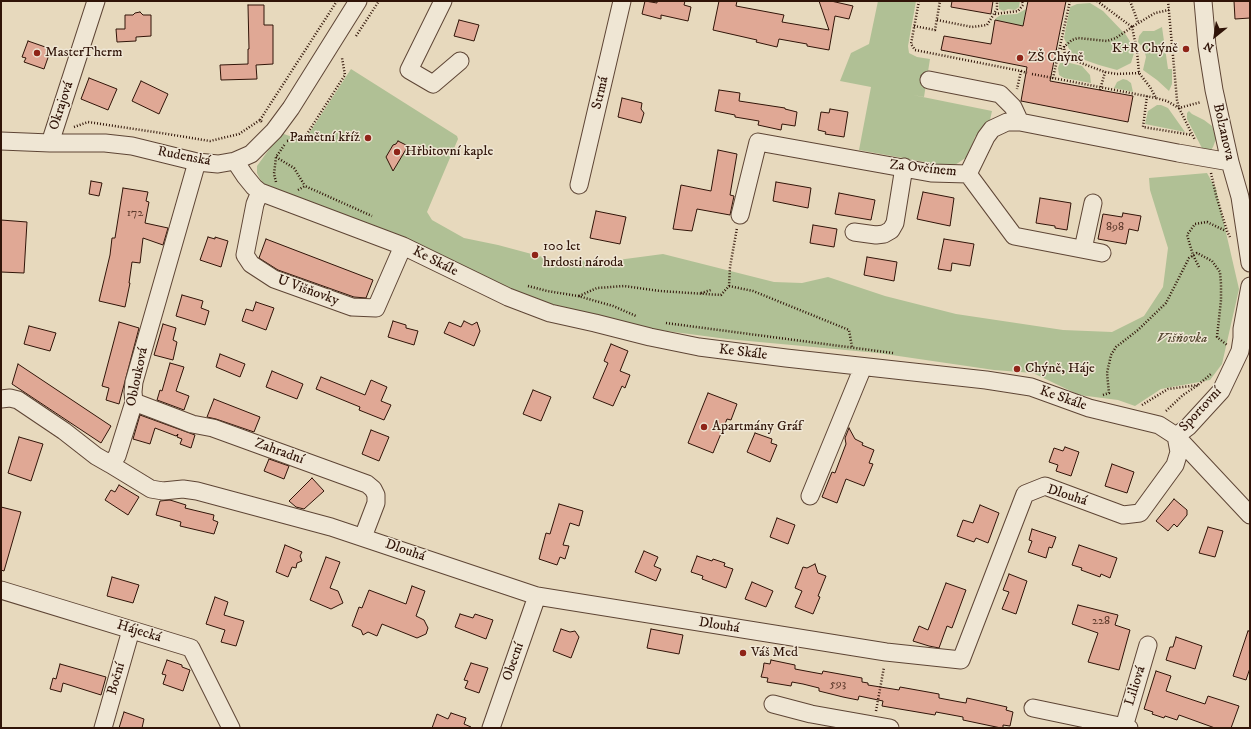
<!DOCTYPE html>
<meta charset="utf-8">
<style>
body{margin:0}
#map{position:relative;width:1251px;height:729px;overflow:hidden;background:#e7d9bd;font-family:"IM FELL DW Pica",serif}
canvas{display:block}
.frame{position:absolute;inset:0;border:2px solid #301408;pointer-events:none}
.north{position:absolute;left:1195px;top:16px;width:40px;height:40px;-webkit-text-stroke:3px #efe6d4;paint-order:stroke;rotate:210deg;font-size:11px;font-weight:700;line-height:16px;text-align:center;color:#301408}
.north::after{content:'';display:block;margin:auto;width:14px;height:18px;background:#301408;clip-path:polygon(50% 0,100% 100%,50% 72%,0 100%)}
</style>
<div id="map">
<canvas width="1251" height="729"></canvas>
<div class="frame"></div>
<div class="north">N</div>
</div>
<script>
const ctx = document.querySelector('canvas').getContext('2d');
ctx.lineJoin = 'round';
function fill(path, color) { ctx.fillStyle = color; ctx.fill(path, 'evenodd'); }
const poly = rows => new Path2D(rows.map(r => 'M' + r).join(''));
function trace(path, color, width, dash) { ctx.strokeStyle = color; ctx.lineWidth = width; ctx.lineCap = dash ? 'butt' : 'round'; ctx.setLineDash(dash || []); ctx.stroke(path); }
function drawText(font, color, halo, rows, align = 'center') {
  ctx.font = font + ' "IM FELL DW Pica",serif'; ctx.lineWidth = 3; ctx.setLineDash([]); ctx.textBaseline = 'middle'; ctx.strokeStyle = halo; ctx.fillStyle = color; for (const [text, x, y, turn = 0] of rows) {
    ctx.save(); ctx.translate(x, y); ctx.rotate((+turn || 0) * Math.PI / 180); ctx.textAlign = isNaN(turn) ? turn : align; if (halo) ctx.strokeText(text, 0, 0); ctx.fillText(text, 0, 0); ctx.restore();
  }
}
const green = poly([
 [878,1,916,1,908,46,909,53,917,57,930,59,924,97,913,95,992,111,990,120,975,137,967,157,952,167,859,150,871,87,840,81,851,53,869,44],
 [999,1,1020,1,1019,7,1015,10,1008,9,1004,11,999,9],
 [1090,3,1103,11,1126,35,1131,43,1134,53,1131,63,1117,70,1099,65,1076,57,1070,51,1064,38,1070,7,1077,4],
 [1026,9,1023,26,995,20,996,18,1001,15,1017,14],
 [1162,27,1168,69,1172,69,1172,84,1169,91,1157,80,1143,70,1146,57,1144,49,1138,42,1139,36,1143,31,1154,31],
 [1060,63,1070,63,1082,66,1090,75,1091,83,1064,78,1059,75,1058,68],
 [351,69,457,136,458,139,427,212,432,220,464,238,498,245,554,260,610,261,663,254,774,282,802,283,828,277,885,296,956,314,1063,330,1112,332,1144,316,1163,287,1168,248,1150,190,1149,178,1207,173,1216,189,1239,289,1222,364,1210,380,1161,389,1135,406,1118,400,1079,395,1033,373,994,370,878,353,727,339,644,328,558,308,506,291,265,185,260,179,257,173,257,166,281,133,304,141],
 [1123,79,1127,80,1131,83,1133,92,1114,88,1117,82],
 [1157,105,1161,105,1168,108,1185,132,1145,124,1148,111],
 [1189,111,1192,114,1204,120,1212,126,1216,139,1213,147,1211,150,1204,152,1187,119,1187,113]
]);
const building = poly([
 [645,1,657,3,657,1,685,1,684,5,691,7,688,21,661,15,661,19,642,14,645,1],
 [719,1,737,1,736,6,784,15,782,22,829,30,819,1,831,1,853,6,849,19,835,16,829,50,807,46,807,44,779,39,777,47,756,42,757,40,713,30,719,1],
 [952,1,993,1,991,14,951,7,952,1],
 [1028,1,1066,1,1050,81,1133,96,1128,122,1021,101,1027,67,941,50,944,36,991,44,995,20,1023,26,1028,1],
 [1234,1,1250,1,1250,18,1235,19,1234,1],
 [248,5,264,5,264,25,273,25,273,64,256,65,257,79,221,80,220,65,248,64,248,49,249,49,248,5],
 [140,12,143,15,151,15,151,36,136,37,136,41,117,42,116,29,125,29,125,15,133,15,135,13,140,12],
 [459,20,479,25,474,41,454,36,459,20],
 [28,41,51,49,44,69,24,62,26,58,22,57,28,41],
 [89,78,117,89,108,110,81,99,89,78],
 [141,81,168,94,159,114,132,101,141,81],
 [719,90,740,93,739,101,785,108,785,109,797,112,795,126,782,124,781,130,758,125,759,121,735,117,735,115,715,111,719,90],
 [622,98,642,103,641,109,644,113,641,123,618,117,622,98],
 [830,109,848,112,844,137,825,134,826,132,818,130,821,112,829,113,830,109],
 [398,141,408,146,393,171,386,157,393,145,396,144,398,141],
 [718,150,737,154,730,195,734,196,730,215,697,209,692,231,673,229,681,185,711,191,718,150],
 [91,181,102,183,99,196,89,194,91,181],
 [776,182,811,188,808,208,773,201,776,182],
 [123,188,148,192,146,201,149,202,145,223,168,228,163,245,143,238,140,263,132,262,129,283,130,283,125,307,99,301,110,255,112,238,115,238,123,188],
 [923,192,954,198,950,226,917,219,923,192],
 [839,193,875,200,871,220,835,214,839,193],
 [1040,198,1071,203,1067,230,1055,228,1055,226,1036,223,1040,198],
 [596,211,626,217,620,244,590,238,596,211],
 [1123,213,1141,216,1138,231,1129,229,1126,244,1098,239,1103,214,1122,217,1123,213],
 [1,220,27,222,24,273,1,272,1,220],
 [813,225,837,229,834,247,810,243,813,225],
 [208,237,215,239,215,237,228,241,221,267,200,260,208,237],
 [266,239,373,280,366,298,354,297,278,270,259,258,266,239],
 [944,239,974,244,970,266,952,263,951,271,938,269,944,239],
 [867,257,897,262,894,281,864,275,867,257],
 [182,295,203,301,201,308,209,311,205,325,176,316,182,295],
 [256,302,274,308,266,330,242,321,246,309,253,311,256,302],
 [393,321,406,325,406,328,418,331,414,345,388,337,393,321],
 [464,321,472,325,477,322,480,331,474,346,444,333,449,322,461,327,464,321],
 [119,322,139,328,119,404,106,400,109,388,102,386,119,322],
 [163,324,176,328,173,340,177,342,173,360,154,355,163,324],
 [29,326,56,333,50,351,24,344,29,326],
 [611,344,628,351,620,371,630,375,625,388,622,386,613,406,593,398,608,363,604,361,611,344],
 [220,354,245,364,240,377,216,367,220,354],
 [170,363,184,367,176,391,189,396,184,410,157,400,160,390,162,391,170,363],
 [18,364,111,426,101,443,12,384,18,364],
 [272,371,303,384,297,399,266,387,272,371],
 [321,377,365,395,371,380,387,387,381,401,391,405,384,420,359,410,360,407,316,389,321,377],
 [533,390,551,397,541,421,523,414,533,390],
 [708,393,737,404,731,420,727,419,713,453,688,443,708,393],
 [214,399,260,417,254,432,216,419,207,417,214,399],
 [140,415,195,435,191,448,180,444,182,439,177,437,178,434,176,436,155,428,150,444,133,439,140,415],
 [849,428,855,439,863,443,862,445,874,450,869,463,873,464,864,486,846,479,837,503,822,497,832,472,835,473,846,444,845,438,849,428],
 [371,430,389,437,379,461,362,454,371,430],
 [755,433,772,439,771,443,777,445,770,462,747,452,755,433],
 [19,437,43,444,31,481,8,473,19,437],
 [1065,447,1079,452,1071,476,1056,471,1058,465,1049,462,1054,448,1063,451,1065,447],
 [269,459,289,466,284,479,264,471,269,459],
 [1112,464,1134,472,1127,493,1105,486,1112,464],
 [312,478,324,491,304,509,296,507,289,501,312,478],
 [119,485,139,497,128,515,105,500,111,490,115,492,119,485],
 [1174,499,1187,510,1187,515,1177,527,1174,524,1168,531,1156,521,1174,499],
 [170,500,186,505,185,508,214,515,213,520,218,522,214,534,180,526,181,522,156,515,160,501,170,500],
 [559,504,583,511,579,526,570,523,563,545,569,546,565,559,560,557,557,565,539,559,546,533,550,534,559,504],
 [980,505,999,513,988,543,976,538,974,542,957,536,963,520,973,523,980,505],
 [1,507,21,512,4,571,1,570,1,507],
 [777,518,795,525,788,544,770,537,777,518],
 [1208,527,1223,531,1215,557,1199,553,1208,527],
 [1032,529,1056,537,1052,548,1049,547,1046,558,1028,552,1032,541,1029,540,1032,529],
 [285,545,302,552,300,556,302,561,297,563,296,568,292,567,288,577,276,572,285,545],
 [1079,545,1117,558,1110,578,1101,574,1100,577,1081,570,1082,568,1072,565,1079,545],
 [644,551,658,557,654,566,661,569,656,581,635,572,644,551],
 [697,556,712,561,713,559,725,563,724,566,733,569,726,588,702,579,703,576,691,572,697,556],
 [326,557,340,562,330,588,338,591,343,603,331,609,310,600,326,557],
 [815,564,818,573,826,576,818,596,820,597,813,614,795,607,802,591,795,588,803,567,807,568,815,564],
 [1009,574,1027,581,1016,614,1002,609,1009,592,1003,590,1009,574],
 [112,577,139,585,133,603,107,596,112,577],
 [752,582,773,591,766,607,745,599,752,582],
 [946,583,966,590,952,628,947,626,939,648,929,646,913,641,919,626,928,630,946,583],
 [412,586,425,591,416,616,424,620,428,628,426,634,417,638,382,624,377,636,368,632,363,635,361,630,352,626,359,607,362,608,369,590,406,604,412,586],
 [215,597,228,602,224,615,244,621,236,646,221,642,225,630,206,624,215,597],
 [1078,605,1118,615,1115,625,1130,630,1119,670,1088,662,1098,633,1072,624,1078,605],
 [460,614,473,618,475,614,493,620,486,639,455,627,460,614],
 [561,629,570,632,575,631,579,637,571,658,553,651,561,629],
 [651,629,683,635,679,654,647,648,651,629],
 [1248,631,1250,631,1250,668,1246,680,1233,676,1248,631],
 [1176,637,1202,646,1195,669,1166,660,1170,647,1173,647,1176,637],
 [167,660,182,665,182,667,190,670,183,691,163,684,166,675,162,674,167,660],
 [771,660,795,665,795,669,811,672,822,674,823,671,862,678,862,682,868,683,868,685,899,690,900,687,939,694,939,698,960,702,966,703,967,698,1007,707,1006,710,1013,712,1010,726,1003,725,1003,728,1001,728,963,720,963,717,936,712,935,715,882,706,883,701,859,696,858,700,843,697,819,691,819,688,803,684,792,682,791,686,767,682,768,678,761,677,763,670,764,663,770,664,771,660],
 [471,663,488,668,479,693,465,688,468,681,464,680,471,663],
 [60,664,106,677,101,695,63,683,61,692,50,689,53,678,56,679,60,664],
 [1156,671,1171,676,1166,691,1205,704,1208,696,1239,706,1231,728,1215,728,1179,715,1177,720,1165,716,1164,718,1152,714,1153,712,1144,709,1156,671],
 [124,712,144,719,142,728,119,728,124,712],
 [451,713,466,718,464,724,471,727,470,728,432,728,437,714,448,719,451,713]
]);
const path = poly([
 [919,1,911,44,915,50,1021,71,1017,89],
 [1070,1,1053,78,1156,98],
 [1097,1,1132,27,1155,13,1169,10],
 [1130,1,1138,22],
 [1168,1,1177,100,1179,108,1195,140],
 [995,14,1018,11,1023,5,1022,1],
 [937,20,972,27,987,25,997,9,997,1],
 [914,26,935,30,940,1],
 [356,36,379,1],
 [1064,46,1065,57,1105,72,1117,74,1139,73],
 [1056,50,1059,51,1072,40,1078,38,1107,41,1116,38,1132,27,1137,51,1139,73,1150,87,1156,98,1167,101,1179,108,1201,102],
 [1021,71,1027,73],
 [1032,74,1053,78],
 [1100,90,1105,72],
 [1147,96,1143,127,1192,135],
 [260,120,337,1],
 [74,127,88,122,161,133,210,141,239,134,260,120,262,122],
 [287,141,303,138,307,134,345,75,342,58],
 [276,157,294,168,305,186],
 [1211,173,1216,195,1227,231,1230,237],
 [276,182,274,174,276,157,285,144],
 [298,190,305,186,372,216],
 [1199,267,1193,255,1187,235,1195,224,1207,222,1226,231],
 [528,286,547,291,578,296,613,306,636,316],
 [729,286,753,291,849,330,852,347],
 [701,293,711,290],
 [579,296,597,288,624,286,660,291,721,295,729,286,730,267,737,228],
 [666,323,893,353],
 [1103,395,1109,393,1107,373,1111,355,1116,347,1138,330,1166,303,1189,258,1197,253,1212,261,1220,272,1221,284,1221,300,1217,337,1227,345],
 [1142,405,1168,389,1198,385],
 [1166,411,1183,395,1198,385,1211,374],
 [876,711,884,667]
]);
const minor = poly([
 [443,1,409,70,433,84,460,61],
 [1203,1,1207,46,1214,90,1230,162,1240,197,1250,263],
 [929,80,1000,94,1013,107,1020,122],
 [1,141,50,143,105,143,132,146,197,162,218,164,235,161,251,154,274,131,291,108,358,1],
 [50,143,96,1],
 [235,161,245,176,254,187,260,192,403,246,508,297,550,313,595,323,650,337,699,347,786,358,986,380,1031,387,1089,408,1159,425,1176,436,1250,515],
 [968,174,1014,236,1102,253],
 [579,185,622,1],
 [260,192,255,204,245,255,251,264,274,279,352,307,376,308,403,246],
 [740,215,758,142,931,173,968,174,986,137,992,129,1007,122,1020,122,1178,153,1230,162],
 [854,232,876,235,884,234,891,230,895,223,904,167],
 [1083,249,1093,203],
 [1,399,10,398,18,400,64,431,96,456,110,464,117,456,134,402,133,392,134,382,197,162],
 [134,402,192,424,213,428,367,484,373,489,376,495,376,503,363,537],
 [1176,436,1188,427,1221,391,1240,351,1242,338,1242,329,1250,286],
 [110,464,151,489,163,491,183,489,197,491,331,527,537,596,886,652,961,660,1025,494,1045,486,1123,515,1140,513,1175,465,1179,452,1176,436],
 [810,496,863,367],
 [1,590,191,648,231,728],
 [773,704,811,714,890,728],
 [1033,708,1129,728],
 [1124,727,1148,645],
 [103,728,131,630],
 [491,728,537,596]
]);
const markers = [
 [1186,49,4,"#8f2418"],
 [37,53,4,"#8f2418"],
 [1020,58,4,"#8f2418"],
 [368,138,4,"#8f2418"],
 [397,152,4,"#8f2418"],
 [535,255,4,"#8f2418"],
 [1017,369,4,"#8f2418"],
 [704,427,4,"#8f2418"],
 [743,653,4,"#8f2418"]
];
const numberNames = [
 ["172",135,214],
 ["898",1115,228],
 ["228",1101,622],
 ["593",838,685]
];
const poiNames = [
 ["K+R Chýně",1178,49,"right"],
 ["MasterTherm",45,53],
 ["ZŠ Chýně",1028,58],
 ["Pamětní kříž",360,138,"right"],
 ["Hřbitovní kaple",405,152],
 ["100 let",543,247],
 ["hrdosti národa",543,263],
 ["Chýně, Háje",1025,369],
 ["Apartmány Gráf",712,427],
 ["Váš Med",751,653]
];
const streetNames = [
 ["Strmá",601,93,-77],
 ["Okrajová",62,106,-72],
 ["Bolzanova",1223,132,77],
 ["Rudenská",184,157,11],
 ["Za Ovčínem",923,169,6],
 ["Ke Skále",435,262,27],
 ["U Višňovky",308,291,20],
 ["Ke Skále",743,353,7],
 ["Oblouková",138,377,-78],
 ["Ke Skále",1063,399,19],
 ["Sportovní",1201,410,-47],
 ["Zahradní",279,452,20],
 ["Dlouhá",1067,496,18],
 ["Dlouhá",405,551,19],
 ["Dlouhá",719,626,9],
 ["Hájecká",139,632,17],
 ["Obecní",514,662,-71],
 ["Boční",117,679,-74],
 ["Liliová",1136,686,-73]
];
const parkNames = [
 ["Višňovka",1182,339]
];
fill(green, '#b0c095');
fill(building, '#e0a895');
trace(building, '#301408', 1);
trace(minor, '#5e4535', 19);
trace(path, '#301408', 2.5, [1, 2]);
trace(minor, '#efe6d4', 17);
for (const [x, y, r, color] of markers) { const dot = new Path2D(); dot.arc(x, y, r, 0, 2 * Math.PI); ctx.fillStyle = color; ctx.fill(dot); trace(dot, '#efe6d4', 1.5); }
drawText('12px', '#5c392b', null, numberNames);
drawText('14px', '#301408', '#efe6d4', poiNames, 'left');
drawText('14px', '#301408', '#efe6d4', streetNames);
drawText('italic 14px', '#564832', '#efe6d4', parkNames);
</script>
